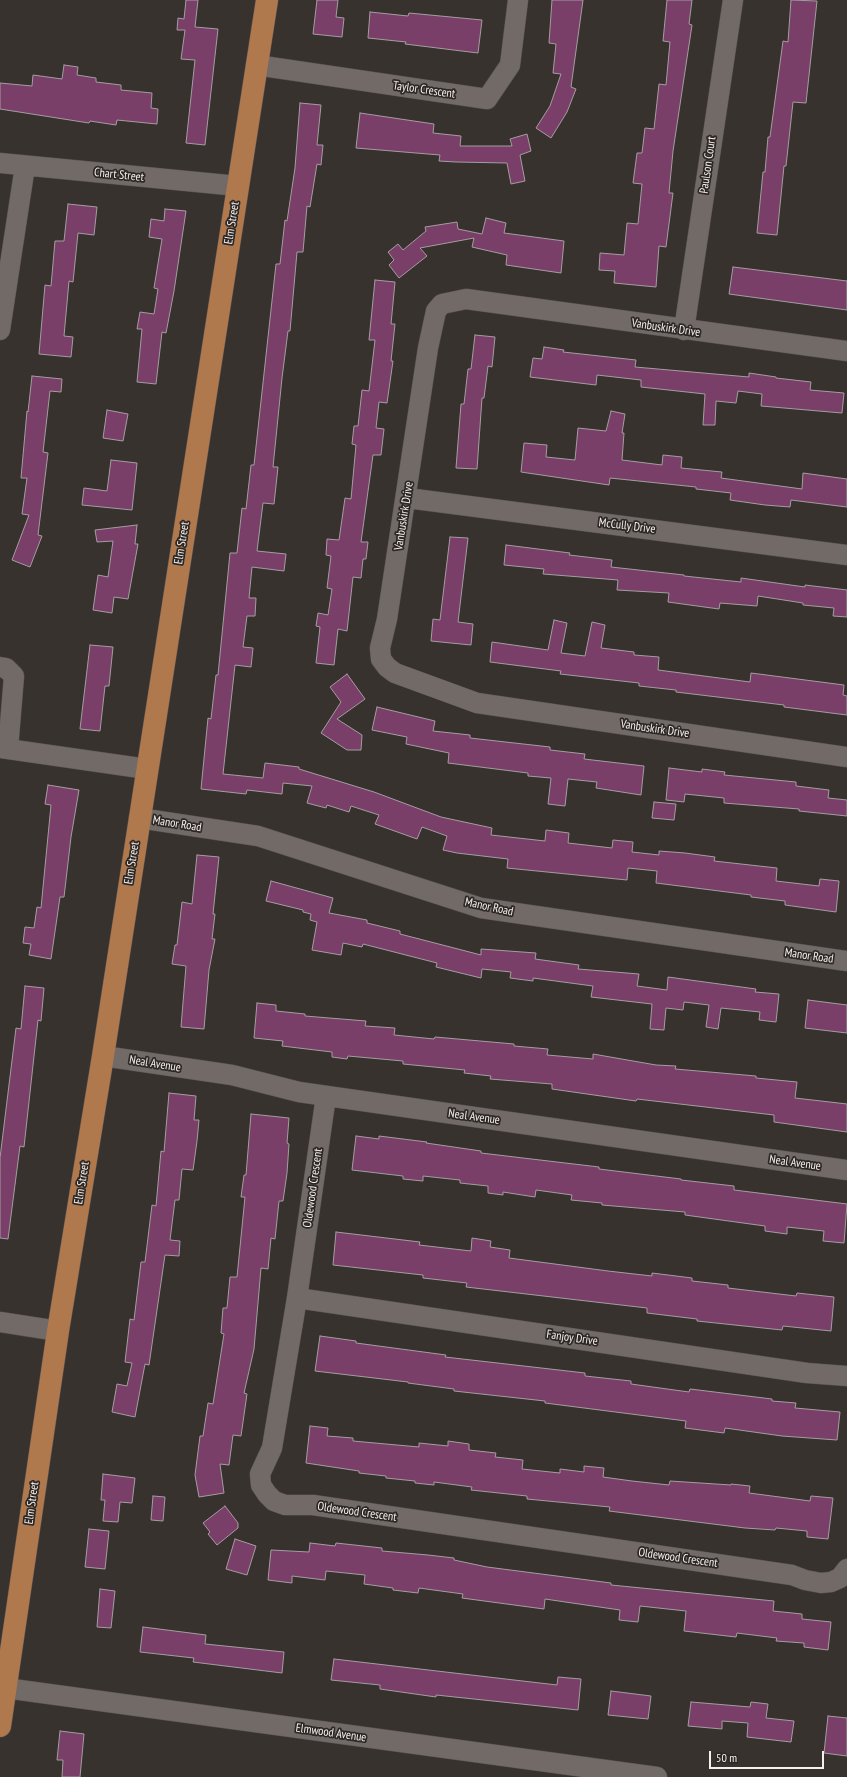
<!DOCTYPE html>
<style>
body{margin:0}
#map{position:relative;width:847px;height:1777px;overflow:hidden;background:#38322f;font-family:"PT Sans Narrow",sans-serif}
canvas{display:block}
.scale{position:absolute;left:709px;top:1751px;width:115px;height:18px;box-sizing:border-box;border:2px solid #f4f0ee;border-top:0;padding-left:5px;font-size:12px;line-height:14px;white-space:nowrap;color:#f4f0ee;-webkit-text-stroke:3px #2e2825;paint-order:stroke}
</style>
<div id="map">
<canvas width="847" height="1777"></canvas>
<div class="scale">50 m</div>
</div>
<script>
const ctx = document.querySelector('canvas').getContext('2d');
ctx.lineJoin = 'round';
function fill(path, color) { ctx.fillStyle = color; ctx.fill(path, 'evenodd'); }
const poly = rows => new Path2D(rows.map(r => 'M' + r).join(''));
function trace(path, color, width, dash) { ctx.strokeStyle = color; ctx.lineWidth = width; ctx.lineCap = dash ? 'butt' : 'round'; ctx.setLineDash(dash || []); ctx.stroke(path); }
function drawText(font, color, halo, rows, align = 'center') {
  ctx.font = font + ' "PT Sans Narrow",sans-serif'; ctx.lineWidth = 3.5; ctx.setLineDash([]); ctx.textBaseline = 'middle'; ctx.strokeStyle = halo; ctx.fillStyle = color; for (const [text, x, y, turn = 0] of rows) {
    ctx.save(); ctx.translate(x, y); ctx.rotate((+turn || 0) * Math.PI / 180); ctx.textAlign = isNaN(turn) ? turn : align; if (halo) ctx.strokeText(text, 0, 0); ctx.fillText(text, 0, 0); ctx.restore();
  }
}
const building = poly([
 [186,0,198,0,195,27,218,29,205,145,186,143,195,60,181,59,185,30,177,30,178,18,184,19,186,0],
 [317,0,338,0,336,17,344,18,342,37,313,34,317,0],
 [552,0,583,0,571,87,576,89,567,112,551,138,536,128,550,106,561,74,553,73,556,44,549,43,552,0],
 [667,0,692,0,689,24,692,25,673,151,669,193,673,193,666,247,659,246,656,287,614,283,615,271,599,270,600,253,624,255,627,223,638,224,642,184,633,183,637,153,642,153,645,128,654,129,659,84,666,85,670,42,663,41,667,0],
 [791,0,817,1,806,103,793,102,786,166,784,166,777,235,757,233,763,172,765,172,768,137,770,137,783,41,788,42,791,0],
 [370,12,408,16,409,13,482,20,478,53,405,44,406,42,368,38,370,12],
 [64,65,78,67,77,75,96,78,96,82,121,85,121,90,152,93,151,108,158,109,157,124,117,120,116,125,90,121,89,123,0,109,0,83,32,86,33,75,62,79,64,65],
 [300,103,321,105,317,145,323,145,321,165,317,164,310,207,307,206,303,252,297,252,290,331,288,331,282,378,273,467,278,467,274,504,263,503,257,551,286,554,284,571,252,567,249,598,256,598,255,616,247,616,243,647,253,648,251,667,235,665,223,774,263,778,265,763,299,767,299,769,374,792,441,817,492,828,491,835,545,841,546,830,569,833,568,843,612,848,613,840,633,842,632,852,659,855,659,851,685,853,715,857,714,861,777,868,776,881,819,886,820,879,839,881,836,912,785,905,785,901,751,897,751,895,656,883,657,871,628,868,627,880,507,868,508,859,457,853,443,850,447,836,422,827,417,839,375,824,379,815,351,806,349,812,327,805,326,808,307,803,312,786,283,783,282,794,247,790,246,794,201,789,208,718,211,719,216,675,218,675,230,553,237,553,242,508,246,509,251,465,254,465,276,264,280,264,285,220,287,221,295,168,300,103],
 [360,113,434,124,433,133,461,136,460,146,512,146,510,139,527,134,531,151,520,155,525,181,511,184,507,163,456,162,439,161,440,155,356,148,360,113],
 [68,204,97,207,94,235,78,233,73,282,69,281,64,336,73,337,71,357,39,354,45,285,51,286,55,241,64,241,68,204],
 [165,209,186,211,174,291,166,333,162,332,156,384,137,382,142,329,137,329,140,312,154,314,158,289,154,288,162,239,149,237,151,219,164,221,165,209],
 [486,218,506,223,504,233,564,241,561,273,506,265,507,255,472,247,474,238,420,248,427,256,399,278,389,265,394,260,388,252,398,244,403,250,426,231,425,227,457,222,458,229,482,234,486,218],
 [733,267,847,281,847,310,729,294,733,267],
 [375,280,395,282,391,324,395,324,391,361,393,361,387,403,379,402,376,428,384,429,381,455,373,455,361,542,368,542,366,559,363,559,361,578,353,577,347,631,338,629,334,665,316,663,320,627,316,626,318,613,328,615,332,589,327,588,331,556,326,555,327,539,339,540,345,498,351,499,356,445,352,444,354,426,358,426,362,390,369,391,375,340,369,340,375,280],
 [475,335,495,337,492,367,488,366,484,398,482,398,477,469,456,468,461,404,464,404,468,369,471,369,475,335],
 [544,347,564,350,563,352,636,360,635,367,749,377,749,373,776,377,776,378,811,382,810,390,844,393,842,413,761,406,762,394,738,391,736,403,716,401,715,425,703,425,705,394,641,387,641,380,597,375,596,385,530,377,533,358,542,359,544,347],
 [32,376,62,379,61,392,50,391,43,452,48,453,38,535,42,536,30,567,12,560,29,515,22,514,27,478,21,478,27,411,28,412,32,376],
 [107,410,128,414,123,441,103,438,107,410],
 [611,411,625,414,622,433,624,433,622,460,662,465,663,455,682,457,681,468,722,472,721,478,802,489,803,473,847,479,847,507,791,500,790,507,765,505,730,500,731,493,696,489,696,487,610,478,609,485,521,472,524,443,547,445,546,457,575,460,578,428,606,431,611,411],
 [111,460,137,463,132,510,82,505,84,488,107,491,111,460],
 [137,525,135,544,138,544,128,599,114,597,112,613,93,610,98,575,108,577,113,541,97,542,95,530,137,525],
 [450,537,468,538,458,622,473,624,471,645,431,641,433,619,440,620,450,537],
 [506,545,570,553,569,555,612,560,611,567,684,575,684,576,741,582,741,578,805,587,805,585,847,590,847,617,833,616,834,608,803,605,803,603,758,596,757,606,720,603,719,609,668,602,669,593,617,590,618,580,543,574,544,569,504,565,506,545],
 [554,620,567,623,561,653,585,656,592,622,605,625,601,648,634,652,634,655,659,657,658,670,750,682,751,673,844,685,843,695,847,696,847,715,784,707,784,705,676,692,676,690,639,686,639,683,560,674,561,671,490,662,492,642,548,650,554,620],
 [90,645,113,647,109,686,105,686,100,731,80,729,90,645],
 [347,674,365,699,337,719,362,735,361,750,347,750,321,733,341,702,330,687,347,674],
 [377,707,435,721,433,731,470,735,470,738,550,747,550,750,585,754,584,759,644,766,641,795,596,788,597,782,568,779,565,806,548,804,551,778,528,776,528,773,448,763,449,753,406,744,407,737,372,730,377,707],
 [669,768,702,772,702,769,725,772,724,775,796,782,796,786,829,790,828,798,847,800,847,816,799,811,799,809,724,803,724,798,685,794,684,802,666,800,669,768],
 [48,785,79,790,71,837,64,897,60,897,51,959,29,955,31,944,23,943,25,927,34,928,37,907,41,908,51,805,45,804,48,785],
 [654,802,676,804,674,820,652,818,654,802],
 [197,855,219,857,213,914,215,914,212,939,215,939,209,970,204,1029,181,1027,186,966,172,964,175,945,177,945,182,902,192,904,197,855],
 [271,881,333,898,329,913,367,920,367,923,400,931,400,934,481,955,481,949,536,953,535,959,579,965,578,969,639,974,637,986,667,990,668,977,756,989,755,992,779,994,776,1022,759,1020,760,1012,721,1008,718,1029,706,1027,709,1005,684,1002,683,1010,666,1008,664,1030,650,1029,652,1004,591,997,593,986,533,978,533,981,510,978,511,972,482,969,481,978,436,967,437,963,363,944,362,947,343,943,341,955,312,950,317,922,310,920,311,914,303,912,303,910,266,901,271,881],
 [25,986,44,988,41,1021,38,1020,24,1147,20,1146,8,1239,0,1238,0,1158,16,1028,21,1029,25,986],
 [808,1000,847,1005,847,1033,805,1028,808,1000],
 [257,1003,276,1005,276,1011,305,1014,305,1016,366,1021,365,1026,395,1028,394,1035,434,1039,435,1037,514,1044,514,1046,548,1049,547,1055,593,1059,593,1054,656,1065,676,1066,675,1069,756,1076,756,1078,797,1082,795,1098,847,1104,847,1132,774,1122,774,1115,637,1099,636,1101,552,1089,552,1084,490,1079,491,1076,464,1073,465,1070,403,1064,403,1061,348,1056,347,1059,332,1057,332,1052,282,1046,283,1041,254,1038,257,1003],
 [169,1093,196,1096,194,1120,199,1120,197,1141,193,1170,182,1169,179,1200,175,1200,170,1240,180,1241,179,1256,165,1255,149,1365,145,1364,135,1417,112,1412,117,1384,127,1386,132,1363,125,1362,130,1319,134,1320,141,1262,145,1262,152,1205,156,1206,161,1151,164,1152,169,1093],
 [251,1114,289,1118,287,1143,289,1144,287,1173,283,1201,279,1201,275,1239,271,1238,268,1269,261,1268,254,1349,244,1393,247,1394,241,1436,233,1435,229,1465,220,1464,224,1493,199,1497,195,1475,200,1436,203,1436,208,1403,213,1404,224,1334,221,1333,223,1308,227,1308,230,1277,237,1277,245,1197,241,1197,244,1175,246,1175,251,1114],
 [356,1136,379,1139,379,1136,427,1142,426,1143,481,1151,481,1153,599,1167,599,1169,681,1179,681,1180,734,1186,734,1190,847,1204,844,1243,823,1241,824,1231,787,1227,787,1234,765,1231,765,1226,685,1215,685,1212,602,1205,602,1203,571,1200,572,1195,536,1190,535,1197,503,1192,503,1195,488,1193,488,1186,460,1183,460,1180,423,1176,423,1181,403,1179,403,1176,352,1170,356,1136],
 [336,1232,420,1242,419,1245,471,1251,472,1238,491,1241,490,1247,510,1250,509,1258,608,1271,652,1276,652,1273,692,1278,692,1281,728,1285,728,1288,796,1296,797,1293,834,1297,831,1331,783,1326,782,1330,697,1321,697,1319,647,1313,647,1308,466,1287,467,1283,423,1278,423,1275,333,1265,336,1232],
 [320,1336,356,1341,356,1343,446,1355,445,1357,585,1373,585,1376,631,1381,631,1384,689,1392,690,1389,772,1399,772,1401,796,1403,795,1408,840,1412,837,1440,782,1436,725,1428,724,1433,685,1428,686,1421,545,1403,545,1401,454,1391,454,1389,408,1383,408,1382,315,1371,320,1336],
 [310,1426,328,1428,327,1436,353,1438,353,1441,419,1447,419,1443,448,1446,448,1441,469,1444,469,1450,496,1453,495,1457,523,1460,522,1469,560,1473,560,1469,584,1472,584,1466,604,1468,603,1477,632,1481,669,1485,670,1481,731,1485,731,1484,750,1486,749,1493,810,1501,811,1496,833,1498,828,1539,807,1537,807,1531,776,1528,775,1530,745,1528,609,1511,610,1507,527,1499,527,1496,471,1490,472,1487,434,1482,434,1485,415,1483,415,1481,386,1478,386,1476,359,1473,359,1471,306,1463,310,1426],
 [103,1474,135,1478,132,1503,120,1502,118,1522,103,1521,105,1500,101,1500,103,1474],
 [153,1496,165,1497,163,1521,151,1520,153,1496],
 [225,1506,238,1523,238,1528,217,1545,208,1534,210,1532,203,1523,225,1506],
 [89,1529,109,1531,105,1569,85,1567,89,1529],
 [235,1539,256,1546,247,1575,226,1569,235,1539],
 [310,1543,335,1546,336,1543,382,1548,382,1551,428,1555,454,1558,454,1560,487,1567,611,1583,611,1585,774,1601,773,1611,802,1614,802,1619,831,1622,828,1650,804,1647,804,1643,776,1641,777,1638,737,1633,736,1637,684,1631,686,1611,640,1606,638,1622,619,1620,620,1610,545,1599,544,1609,462,1598,463,1594,419,1588,418,1593,393,1590,393,1588,364,1584,365,1575,326,1571,325,1580,292,1576,292,1583,268,1580,271,1550,309,1552,310,1543],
 [100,1589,115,1591,111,1628,97,1627,100,1589],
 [143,1627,206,1635,205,1644,284,1652,282,1673,193,1662,194,1658,140,1652,143,1627],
 [334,1659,557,1685,558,1677,581,1679,578,1710,436,1695,436,1697,380,1689,380,1685,331,1680,334,1659],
 [611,1691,651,1696,648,1719,608,1715,611,1691],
 [691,1702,750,1707,751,1702,768,1704,766,1718,794,1721,791,1742,747,1737,748,1723,722,1721,722,1729,688,1726,691,1702],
 [828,1716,847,1718,847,1756,824,1753,828,1716],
 [60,1731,84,1734,80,1777,62,1777,63,1760,57,1760,60,1731]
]);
const minor = poly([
 [256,65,487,99,510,65,518,0],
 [0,163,238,186],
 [0,330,25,166],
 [684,330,733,0],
 [847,351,466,299,442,304,436,311,428,348,387,619,380,648,381,659,387,667,395,673,477,703,847,757],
 [407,498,847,555],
 [0,667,6,668,14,676,8,749],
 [0,748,147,769],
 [139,818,258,836,481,908,847,961],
 [103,1056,232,1075,299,1092,847,1170],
 [326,1096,297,1298,272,1448,260,1474,261,1485,267,1494,274,1501,285,1505,313,1505,792,1575,805,1580,821,1583,831,1582,840,1578,847,1569],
 [297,1298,807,1373,847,1376],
 [0,1322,58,1331],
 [5,1688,657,1777]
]);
const major = poly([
 [0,1726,58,1331,103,1056,267,0]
]);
const streetNames = [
 ["Taylor Crescent",424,90,8],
 ["Paulson Court",708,165,-82],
 ["Chart Street",119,175,6],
 ["Elm Street",232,223,-81],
 ["Vanbuskirk Drive",666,328,8],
 ["Vanbuskirk Drive",404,516,-81],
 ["McCully Drive",627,526,7],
 ["Elm Street",182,543,-81],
 ["Vanbuskirk Drive",655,729,8],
 ["Manor Road",177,824,9],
 ["Elm Street",132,863,-81],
 ["Manor Road",489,907,12],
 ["Manor Road",809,956,8],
 ["Neal Avenue",155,1064,9],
 ["Neal Avenue",474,1117,8],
 ["Neal Avenue",795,1163,8],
 ["Elm Street",82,1183,-81],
 ["Oldewood Crescent",313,1188,-82],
 ["Fanjoy Drive",572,1338,8],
 ["Elm Street",32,1503,-82],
 ["Oldewood Crescent",357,1512,8],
 ["Oldewood Crescent",678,1558,8],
 ["Elmwood Avenue",331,1733,8]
];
fill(building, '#793f68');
trace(building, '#a49da1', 1);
trace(minor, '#56524f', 21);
trace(major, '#56524f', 23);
trace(minor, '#716a67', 20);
trace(major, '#af784d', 22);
drawText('12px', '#f4f0ee', '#2e2825', streetNames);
</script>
